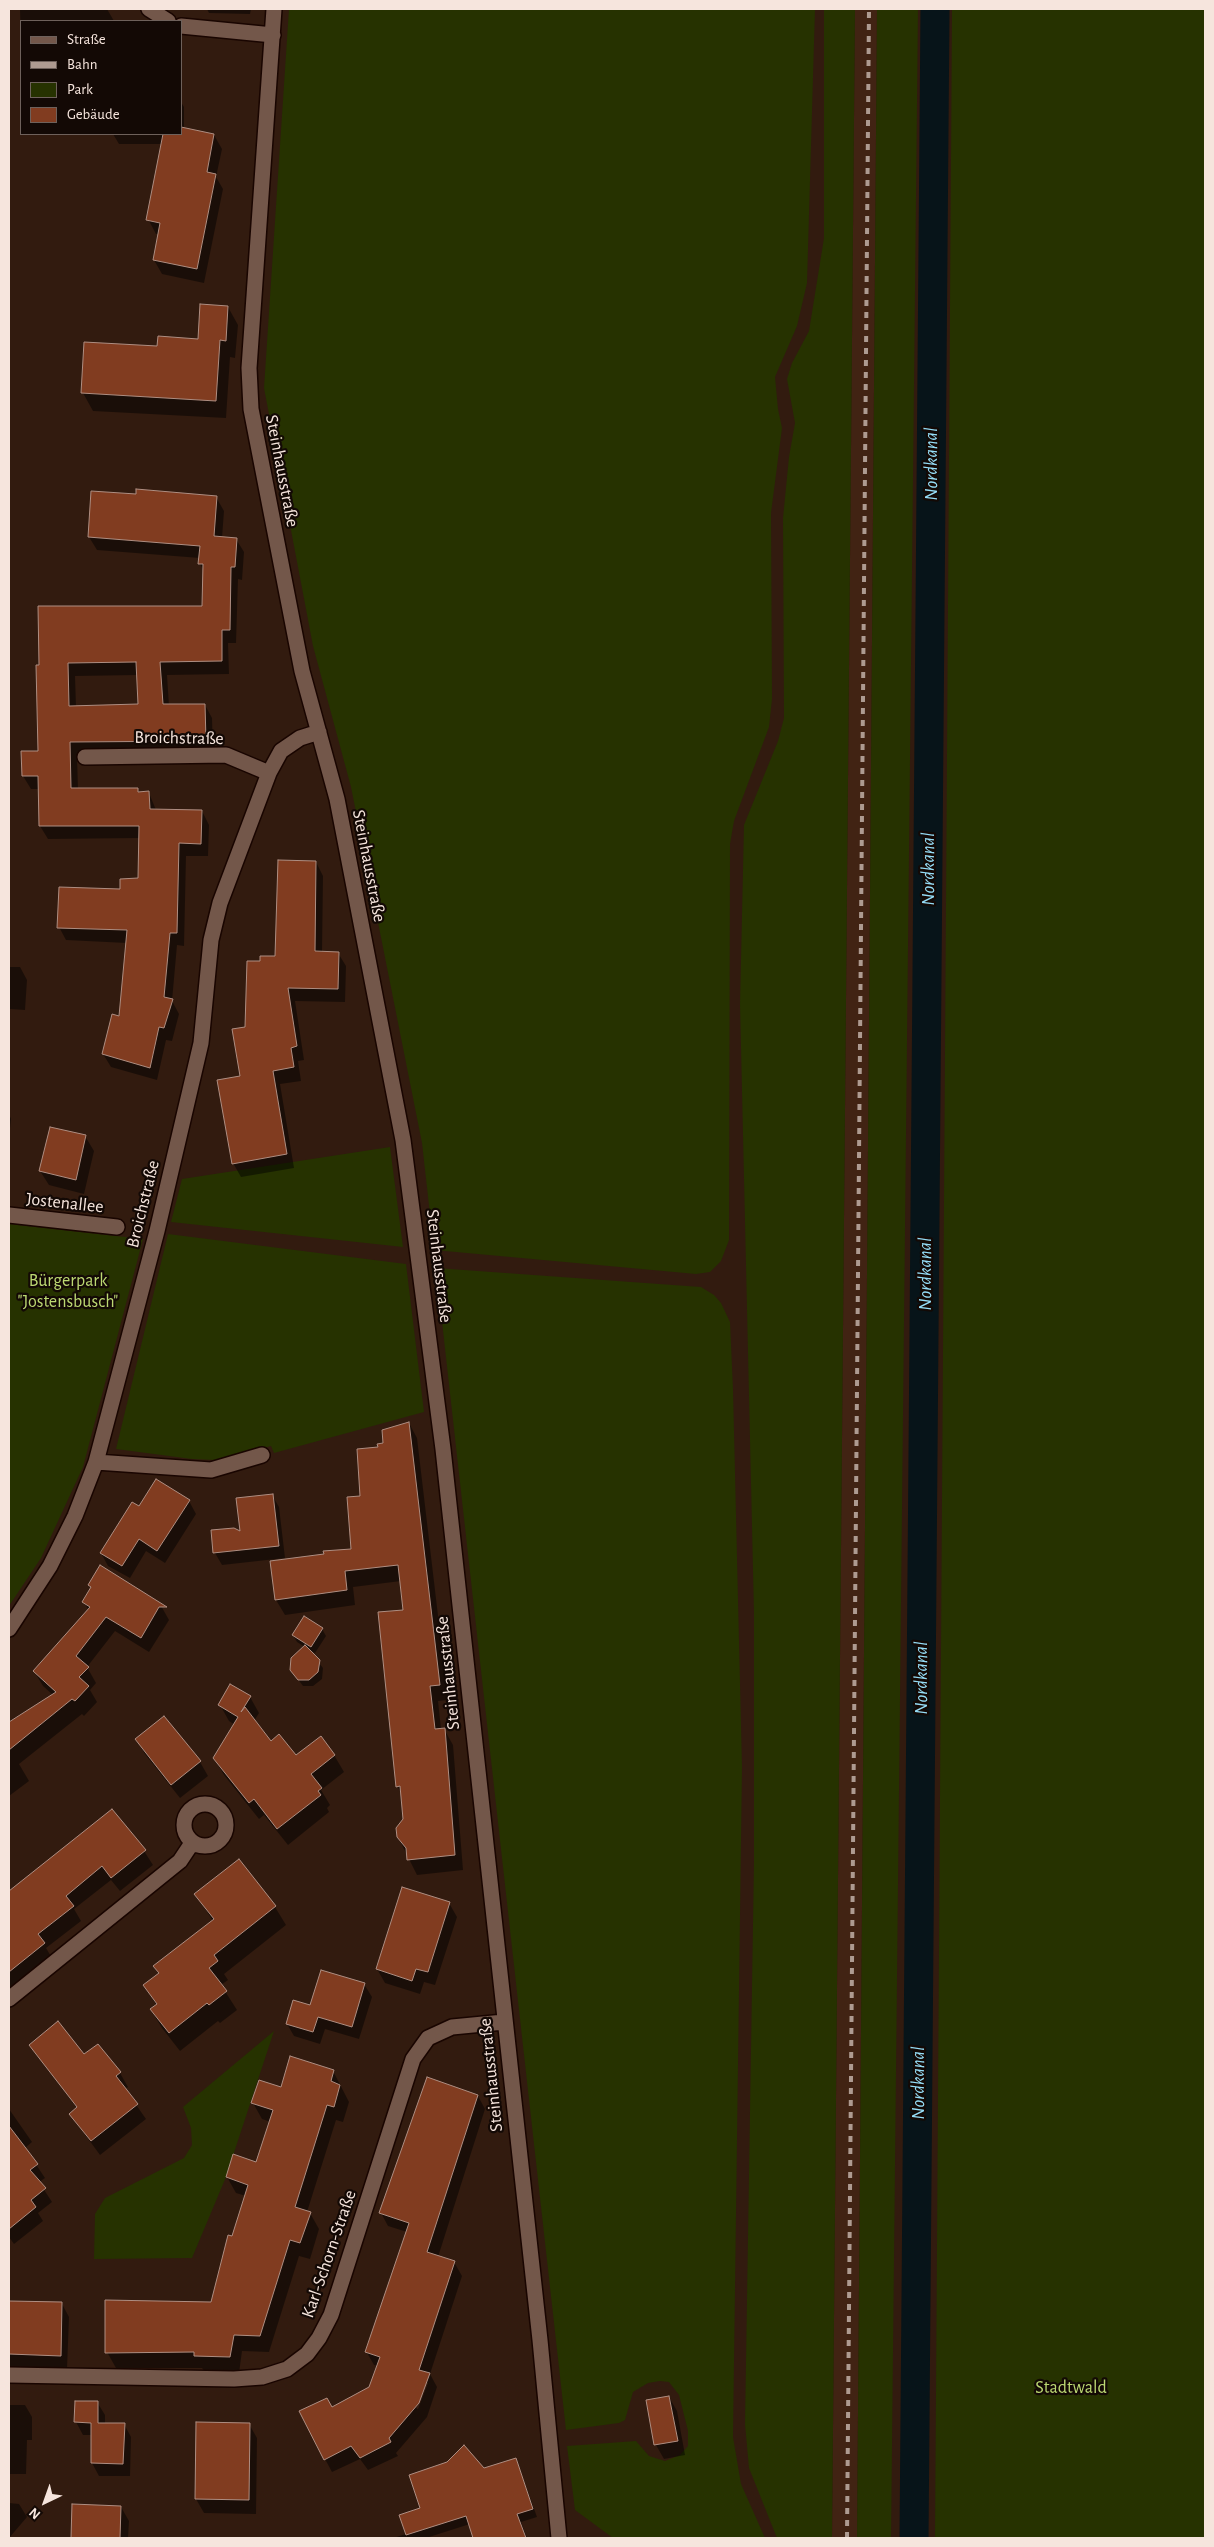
<!DOCTYPE html>
<meta charset="utf-8">
<style>
body{margin:0}
#map{position:relative;width:1214px;height:2547px;overflow:hidden;background:#321b0f;font-family:"Alegreya Sans",sans-serif}
canvas{display:block}
.frame{position:absolute;inset:0;border:10px solid #f6e5dd;pointer-events:none}
.legend{position:absolute;left:20px;top:20px;width:162px;height:115px;box-sizing:border-box;background:#130905;border:1px solid #6e615b;margin:0;padding:6px 9px;list-style:none;font-size:15px;color:#f6e5dd}
.legend li{display:flex;align-items:center;gap:10px;height:25px}
.legend b{width:25px;border:1px solid #6e615b}
.north{position:absolute;left:20px;top:2477px;width:50px;height:50px;-webkit-text-stroke:4px #130905;paint-order:stroke;rotate:222deg;font-size:14px;font-weight:700;line-height:20px;text-align:center;color:#f6e5dd}
.north::after{content:'';display:block;margin:auto;width:18px;height:22px;background:#f6e5dd;clip-path:polygon(50% 0,100% 100%,50% 72%,0 100%)}
</style>
<div id="map">
<canvas width="1214" height="2547"></canvas>
<div class="frame"></div>
<ul class="legend">
<li><b style="height:6px;background:#73574a"></b>Straße</li>
<li><b style="height:6px;background:#ae9b91"></b>Bahn</li>
<li><b style="height:14px;background:#263200"></b>Park</li>
<li><b style="height:14px;background:#813c20"></b>Gebäude</li>
</ul>
<div class="north">N</div>
</div>
<script>
const ctx = document.querySelector('canvas').getContext('2d');
ctx.lineJoin = 'round';
function fill(path, color) { ctx.fillStyle = color; ctx.fill(path, 'evenodd'); }
const poly = rows => new Path2D(rows.map(r => 'M' + r).join(''));
function trace(path, color, width, dash) { ctx.strokeStyle = color; ctx.lineWidth = width; ctx.lineCap = dash ? 'butt' : 'round'; ctx.setLineDash(dash || []); ctx.stroke(path); }
function drawText(font, color, halo, rows, align = 'center') {
  ctx.font = font + ' "Alegreya Sans",sans-serif'; ctx.lineWidth = 4.5; ctx.setLineDash([]); ctx.textBaseline = 'middle'; ctx.strokeStyle = halo; ctx.fillStyle = color; for (const [text, x, y, turn = 0] of rows) {
    ctx.save(); ctx.translate(x, y); ctx.rotate((+turn || 0) * Math.PI / 180); ctx.textAlign = isNaN(turn) ? turn : align; if (halo) ctx.strokeText(text, 0, 0); ctx.fillText(text, 0, 0); ctx.restore();
  }
}
const built = poly([
 [855,9,877,9,857,2538,832,2538]
]);
const green = poly([
 [289,9,815,9,807,283,797,326,775,377,778,409,782,428,771,513,772,699,769,727,734,821,730,844,729,1240,721,1261,710,1272,696,1274,434,1250,422,1143,351,787,313,646,264,388],
 [824,9,855,9,832,2538,777,2538,749,2468,745,2424,754,1861,754,1614,740,1004,744,825,778,741,784,718,783,518,789,457,795,423,787,379,792,363,809,331,824,238],
 [877,9,918,9,891,2538,857,2538],
 [952,9,1205,9,1205,2538,935,2538],
 [390,1147,403,1247,171,1222,182,1179],
 [9,1224,143,1239,83,1467,41,1558,9,1606],
 [168,1234,406,1264,424,1412,274,1453,271,1446,216,1460,192,1459,116,1449],
 [436,1268,701,1287,714,1295,721,1303,730,1322,733,1389,742,1767,733,2437,741,2484,765,2538,613,2538,575,2510,567,2446,636,2441,649,2456,665,2461,680,2455,688,2446,688,2431,679,2395,669,2382,660,2381,648,2383,633,2392,625,2420,619,2423,566,2430],
 [274,2031,226,2177,192,2258,94,2259,95,2214,105,2198,184,2158,192,2145,191,2128,183,2107]
]);
const shadow = poly([
 [20,9,107,9,114,21,21,21,21,40],
 [207,9,251,9,250,14,209,13],
 [181,102,184,107,184,129,214,135,222,149,216,177,223,189,204,283,162,274,154,260,159,234,156,234,148,219,162,144,119,144,113,134,181,134],
 [228,307,238,325,235,358,230,357,226,418,93,411,83,393,159,347,199,340],
 [137,495,216,497,224,511,222,538,236,539,244,552,242,580,238,579,236,643,228,643,229,674,167,675,169,706,205,705,212,718,213,754,77,755,78,790,137,789,140,793,149,793,156,810,202,811,209,825,208,856,186,856,184,946,177,945,172,1001,179,1014,172,1041,166,1040,157,1080,111,1067,103,1054,120,1017,127,943,66,940,59,927,139,880,140,838,48,839,40,826,39,789,31,789,23,776,39,752,37,666,203,607,204,571,200,564,200,558,97,550,89,537],
 [138,675,140,706,76,707,75,676],
 [316,862,323,876,322,952,338,953,346,966,345,1002,295,1001,304,1060,298,1061,301,1081,280,1084,294,1168,241,1177,233,1163,247,1028,261,963,277,957],
 [9,967,20,967,27,980,25,1010,9,1009],
 [9,1114,11,1119,9,1137],
 [85,1136,94,1151,84,1194,49,1185,40,1171],
 [409,1423,417,1438,448,1700,438,1701,441,1729,444,1729,453,1745,463,1870,417,1875,398,1837,404,1819,402,1794,397,1786,404,1611,401,1581,353,1587,355,1605,285,1615,276,1600,352,1550,362,1498,379,1448],
 [272,1495,279,1507,285,1558,222,1565,215,1553,212,1531,241,1534],
 [189,1501,196,1514,165,1563,146,1551,130,1578,108,1566,101,1553,139,1507],
 [84,1602,160,1604,169,1620,149,1652,115,1631,87,1667,96,1683,90,1690,97,1702,84,1716,82,1714,19,1764,29,1781,9,1796,9,1721,53,1695,43,1686,34,1671,89,1611],
 [322,1629,326,1636,315,1653,308,1649,323,1668,322,1679,313,1686,303,1686,291,1670,305,1647,297,1642,293,1635],
 [250,1697,259,1713,254,1721,271,1742,296,1757,334,1755,344,1772,321,1790,330,1805,327,1808,329,1812,288,1845,264,1815,259,1819,224,1775,214,1758,235,1725,229,1721,220,1705],
 [164,1717,200,1762,208,1776,180,1798,145,1754,136,1739],
 [144,1851,153,1865,120,1891,111,1880,74,1909,81,1921,46,1948,52,1958,9,1992,9,1901,25,1888],
 [238,1861,275,1907,286,1925,224,1974,228,1980,221,1985,237,2010,220,2023,218,2021,180,2051,162,2028,151,2010,157,2006,145,1986,160,1974,155,1967,213,1921,196,1894],
 [449,1903,457,1917,435,1985,424,1982,420,1994,385,1983,377,1969],
 [364,1984,372,1997,359,2039,325,2029,320,2044,294,2036,287,2024,311,2007],
 [31,2045,84,2056,120,2073,128,2087,125,2089,146,2119,100,2155,70,2114,77,2108],
 [333,2071,349,2102,343,2122,336,2120,307,2212,310,2213,319,2229,310,2259,299,2256,269,2352,242,2351,239,2373,205,2372,202,2368,116,2368,107,2352,212,2303,246,2196,236,2193,227,2177,257,2163,271,2122,262,2119,253,2103,282,2089],
 [478,2096,485,2109,438,2257,454,2262,462,2276,430,2374,437,2387,427,2417,396,2453,398,2456,368,2470,360,2459,332,2472,325,2459,332,2409,370,2388,378,2366,374,2365,366,2351,407,2232,388,2226,381,2213],
 [426,2381,428,2383,418,2409,416,2408],
 [9,2109,32,2142,25,2148,45,2178,39,2182,52,2202,38,2213,43,2221,14,2244,9,2237],
 [9,2302,62,2304,69,2317,67,2369,9,2367],
 [669,2397,677,2411,685,2455,664,2459,656,2445],
 [97,2402,105,2415,105,2424,124,2424,131,2437,130,2476,99,2476,92,2463,92,2435,83,2435,76,2422],
 [9,2405,25,2405,32,2417,32,2440,27,2440,26,2474,9,2474],
 [249,2424,257,2438,256,2514,204,2513,196,2499],
 [516,2459,537,2517,521,2522,527,2538,474,2538,470,2524,426,2538,393,2538,406,2534,421,2509,483,2470],
 [9,2503,19,2504,27,2517,9,2538],
 [73,2506,121,2507,129,2521,128,2538,73,2538]
]);
const canal = poly([
 [914,2538,935,9]
]);
const building = poly([
 [181,127,214,134,207,172,216,174,197,269,153,260,160,223,146,220,163,134,181,134,181,127],
 [200,304,228,306,226,341,220,340,216,401,81,393,84,342,157,346,158,336,198,339,200,304],
 [136,489,217,496,214,536,237,538,235,567,231,567,230,630,222,630,222,661,160,662,163,704,205,704,206,741,70,742,71,788,138,788,138,792,149,791,150,809,202,810,201,844,179,843,177,933,170,933,164,997,173,999,164,1028,159,1027,150,1068,102,1054,112,1014,119,1016,127,930,57,928,59,887,120,889,120,879,138,878,139,826,39,826,38,776,22,776,21,751,38,751,36,665,39,665,38,606,202,606,203,564,198,564,200,546,88,537,91,491,136,494,136,489],
 [136,662,138,704,69,706,68,663,136,662],
 [278,860,316,861,315,951,339,952,338,989,288,988,297,1046,291,1048,294,1067,273,1071,287,1154,232,1164,217,1080,240,1076,232,1029,245,1027,247,961,260,961,260,956,275,956,278,860],
 [50,1127,86,1135,76,1180,39,1171,50,1127],
 [409,1422,440,1685,430,1686,435,1729,445,1728,455,1855,407,1860,406,1848,397,1837,396,1828,403,1819,400,1786,396,1787,378,1612,403,1610,398,1565,345,1571,347,1590,275,1600,270,1561,324,1554,323,1551,351,1549,347,1497,360,1496,357,1449,378,1447,377,1444,383,1443,382,1430,409,1422],
 [156,1479,190,1500,157,1551,139,1539,122,1566,100,1553,132,1502,139,1506,156,1479],
 [273,1494,279,1546,213,1553,211,1530,234,1528,240,1531,236,1498,273,1494],
 [100,1565,167,1607,159,1607,141,1638,106,1617,76,1656,89,1667,79,1677,89,1686,75,1701,72,1699,9,1750,9,1722,56,1692,33,1671,90,1607,82,1602,91,1587,88,1585,100,1565],
 [304,1616,323,1628,311,1647,292,1635,304,1616],
 [305,1645,320,1660,318,1672,309,1680,298,1680,290,1670,291,1658,305,1645],
 [230,1684,251,1696,241,1712,245,1707,271,1741,279,1734,296,1755,321,1736,335,1755,311,1774,322,1788,318,1791,321,1795,277,1829,254,1799,249,1803,213,1758,238,1717,218,1705,230,1684],
 [164,1716,201,1761,171,1785,135,1739,164,1716],
 [112,1809,146,1850,111,1878,102,1866,66,1896,74,1906,38,1934,45,1943,9,1972,9,1891,112,1809],
 [239,1859,276,1906,214,1955,218,1961,209,1968,227,1991,209,2005,207,2003,169,2033,150,2009,157,2004,143,1985,159,1973,153,1966,214,1919,194,1894,239,1859],
 [402,1887,450,1902,428,1972,416,1969,412,1981,376,1969,402,1887],
 [321,1970,365,1983,352,2027,318,2017,313,2032,286,2024,293,2000,310,2005,321,1970],
 [58,2021,84,2054,98,2044,121,2072,116,2076,138,2104,91,2141,69,2114,77,2107,29,2045,58,2021],
 [290,2056,334,2070,331,2081,340,2085,334,2107,327,2105,295,2207,311,2212,300,2243,290,2240,260,2336,234,2335,230,2357,194,2356,194,2352,105,2353,105,2300,211,2302,228,2235,232,2236,248,2185,226,2177,233,2154,256,2162,273,2110,251,2103,259,2080,281,2087,290,2056],
 [427,2077,478,2095,427,2252,455,2261,419,2370,430,2373,419,2403,389,2438,391,2442,360,2458,351,2446,324,2460,299,2411,327,2398,332,2407,369,2387,380,2357,365,2352,409,2223,379,2213,427,2077],
 [9,2126,38,2164,30,2170,46,2188,31,2200,36,2207,9,2229,9,2126],
 [9,2301,62,2302,61,2356,9,2354,9,2301],
 [669,2396,678,2441,654,2445,646,2400,669,2396],
 [75,2401,98,2401,98,2423,125,2423,123,2464,91,2463,91,2423,74,2422,75,2401],
 [196,2422,250,2423,249,2500,195,2499,196,2422],
 [464,2445,484,2468,516,2458,533,2509,517,2514,526,2538,473,2538,466,2516,406,2535,399,2515,420,2508,409,2475,447,2462,464,2445],
 [72,2504,121,2506,120,2538,71,2538,72,2504]
]);
const street = poly([
 [149,9,168,21],
 [274,9,249,368,251,409,302,671,337,799,403,1140,443,1449,540,2340,559,2538],
 [181,26,273,35],
 [85,757,226,755,269,773],
 [9,1215,117,1227],
 [96,1462,211,1470,262,1455],
 [9,1629,50,1566,75,1516,96,1462,157,1231,201,1043,211,940,220,903,269,773,281,751,300,738,319,732],
 '184 1825a21 21 0 1 1 42 0a21 21 0 1 1-42 0Z',
 [9,1999,180,1861,192,1843],
 [9,2375,234,2379,262,2377,287,2369,307,2354,319,2338,331,2315,413,2059,428,2038,452,2027,504,2022]
]);
const rail = poly([
 [847,2538,869,9]
]);
const streetNames = [
 ["Steinhausstraße",282,471,79],
 ["Broichstraße",179,738,1],
 ["Steinhausstraße",369,866,79],
 ["Jostenallee",65,1203,6],
 ["Broichstraße",143,1204,-76],
 ["Steinhausstraße",439,1266,83],
 ["Steinhausstraße",448,1673,-96],
 ["Steinhausstraße",491,2075,-96],
 ["Karl-Schorn-Straße",329,2254,-71]
];
const parkNames = [
 ["Bürgerpark",68,1281],
 ["\"Jostensbusch\"",68,1302],
 ["Stadtwald",1071,2388]
];
const waterNames = [
 ["Nordkanal",931,464,-90],
 ["Nordkanal",928,869,-90],
 ["Nordkanal",925,1274,-90],
 ["Nordkanal",921,1678,-90],
 ["Nordkanal",918,2083,-90]
];
fill(built, '#412313');
fill(green, '#263200');
fill(shadow, '#0007');
trace(canal, '#071419', 29);
fill(building, '#813c20');
trace(building, '#ae8e82', 1);
trace(street, '#190500', 18);
trace(street, '#73574a', 15);
trace(rail, '#ae9b91', 4, [6, 6]);
drawText('18px', '#f6e5dd', '#130905', streetNames);
drawText('18px', '#bcd872', '#130905', parkNames);
drawText('italic 19px', '#95ddf7', '#130905', waterNames);
</script>
